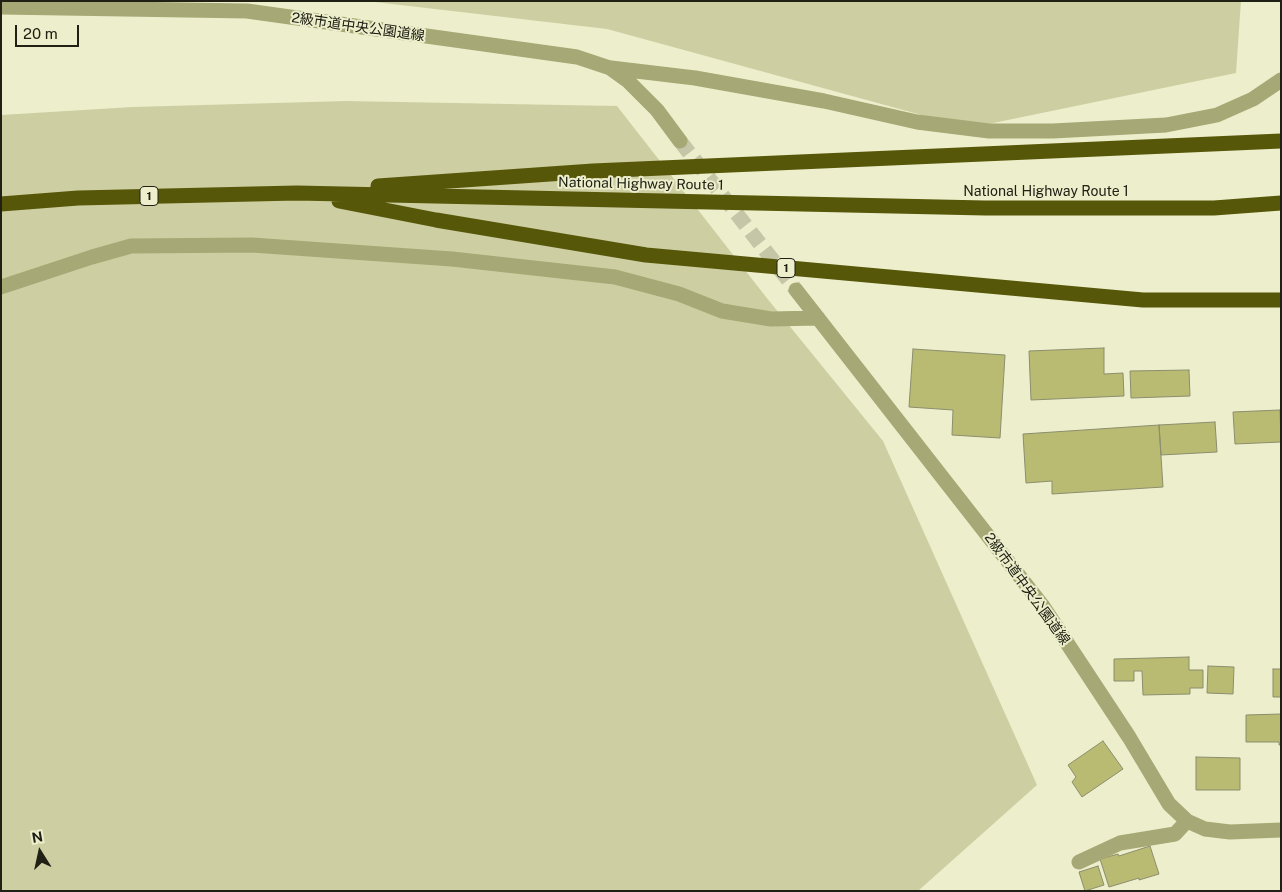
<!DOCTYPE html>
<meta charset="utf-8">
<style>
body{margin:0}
#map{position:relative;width:1282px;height:892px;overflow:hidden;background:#edefcc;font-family:"Public Sans",sans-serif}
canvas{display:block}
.frame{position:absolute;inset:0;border:2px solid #202014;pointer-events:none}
.north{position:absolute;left:15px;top:827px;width:50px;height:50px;-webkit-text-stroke:4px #edefcc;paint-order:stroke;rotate:350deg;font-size:14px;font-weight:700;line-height:20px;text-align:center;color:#202014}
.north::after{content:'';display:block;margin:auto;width:18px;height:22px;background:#202014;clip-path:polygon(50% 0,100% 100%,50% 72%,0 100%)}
.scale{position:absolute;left:15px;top:25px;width:64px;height:22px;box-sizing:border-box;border:2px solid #202014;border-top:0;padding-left:6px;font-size:15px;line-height:18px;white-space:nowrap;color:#202014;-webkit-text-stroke:4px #edefcc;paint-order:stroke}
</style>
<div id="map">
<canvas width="1282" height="892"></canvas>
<div class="frame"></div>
<div class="north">N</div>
<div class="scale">20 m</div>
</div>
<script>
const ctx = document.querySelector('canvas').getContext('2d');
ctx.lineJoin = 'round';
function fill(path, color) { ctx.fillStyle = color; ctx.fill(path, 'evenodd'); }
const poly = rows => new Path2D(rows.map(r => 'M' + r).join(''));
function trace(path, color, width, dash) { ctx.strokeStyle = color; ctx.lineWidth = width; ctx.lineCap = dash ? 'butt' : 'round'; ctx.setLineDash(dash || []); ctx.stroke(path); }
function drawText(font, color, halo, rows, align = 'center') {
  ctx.font = font + ' "Public Sans","Noto Sans JP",sans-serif'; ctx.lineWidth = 4; ctx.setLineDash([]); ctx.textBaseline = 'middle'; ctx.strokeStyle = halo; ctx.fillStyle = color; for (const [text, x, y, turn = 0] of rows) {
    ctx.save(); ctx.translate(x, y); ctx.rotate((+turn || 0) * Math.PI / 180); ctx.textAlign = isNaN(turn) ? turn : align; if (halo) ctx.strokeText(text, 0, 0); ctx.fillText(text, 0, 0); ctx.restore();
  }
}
const green = poly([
 [366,1,1241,1,1236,73,969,128,607,29],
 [346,101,617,106,766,297,883,441,1037,785,918,891,1,891,1,115,132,107]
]);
const building = poly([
 [1104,348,1104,374,1123,373,1124,396,1031,400,1029,351,1104,348],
 [913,349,1005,355,1000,438,952,435,953,410,909,407,913,349],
 [1189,370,1190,396,1131,398,1130,371,1189,370],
 [1280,410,1281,442,1235,444,1233,412,1280,410],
 [1215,422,1217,452,1161,455,1159,425,1215,422],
 [1159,425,1163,487,1052,494,1052,481,1026,483,1023,434,1159,425],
 [1189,657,1189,670,1203,670,1203,688,1190,688,1190,694,1143,695,1142,671,1134,671,1134,681,1114,681,1114,659,1189,657],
 [1208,666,1234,667,1233,694,1207,693,1208,666],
 [1273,669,1281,669,1281,697,1273,697,1273,669],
 [1281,714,1281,745,1279,745,1279,742,1246,742,1246,715,1281,714],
 [1103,741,1123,769,1082,797,1072,782,1076,777,1068,765,1103,741],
 [1196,757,1240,758,1240,790,1196,790,1196,757],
 [1150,846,1159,874,1139,880,1139,878,1109,887,1100,859,1118,854,1119,856,1150,846],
 [1098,866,1104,885,1085,891,1079,872,1098,866]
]);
const minorTunnel = poly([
 [680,141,796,290]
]);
const minor = poly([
 [1,7,247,11,577,57,610,68,628,81,657,110,680,141],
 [611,68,695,78,824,101,917,122,989,131,1053,131,1166,125,1217,115,1253,99,1281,80],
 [1,287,92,257,131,246,252,245,452,259,615,277,679,294,722,311,771,319,818,318],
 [796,290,1042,605,1129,737,1169,804,1187,821,1205,829,1230,832,1281,830],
 [1079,862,1120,843,1175,834,1187,821]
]);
const highway = poly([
 [378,186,593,171,1281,141],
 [339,201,436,220,646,255,1143,300,1281,300],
 [1,204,78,198,297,193,985,208,1214,208,1281,203]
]);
const shields = [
 [149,196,18],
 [786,268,18]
];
const shieldNames = [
 ["1",149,196],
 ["1",786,268]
];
const streetNames = [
 ["2級市道中央公園道線",358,27,8],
 ["National Highway Route 1",641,184,1],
 ["National Highway Route 1",1046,192],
 ["2級市道中央公園道線",1027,589,54]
];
fill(green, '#cdcfa2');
fill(building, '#b9bb73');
trace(building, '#8b8d6d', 1);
trace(minorTunnel, '#c4c6a7', 15, [15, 8]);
trace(minor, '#a6a875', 15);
trace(highway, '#575709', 15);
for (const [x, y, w] of shields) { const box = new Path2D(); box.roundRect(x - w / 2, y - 9.5, w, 19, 4); ctx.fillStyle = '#edefcc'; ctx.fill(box); trace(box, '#202014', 1); }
drawText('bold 12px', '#202014', null, shieldNames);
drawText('14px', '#202014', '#edefcc', streetNames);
</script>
